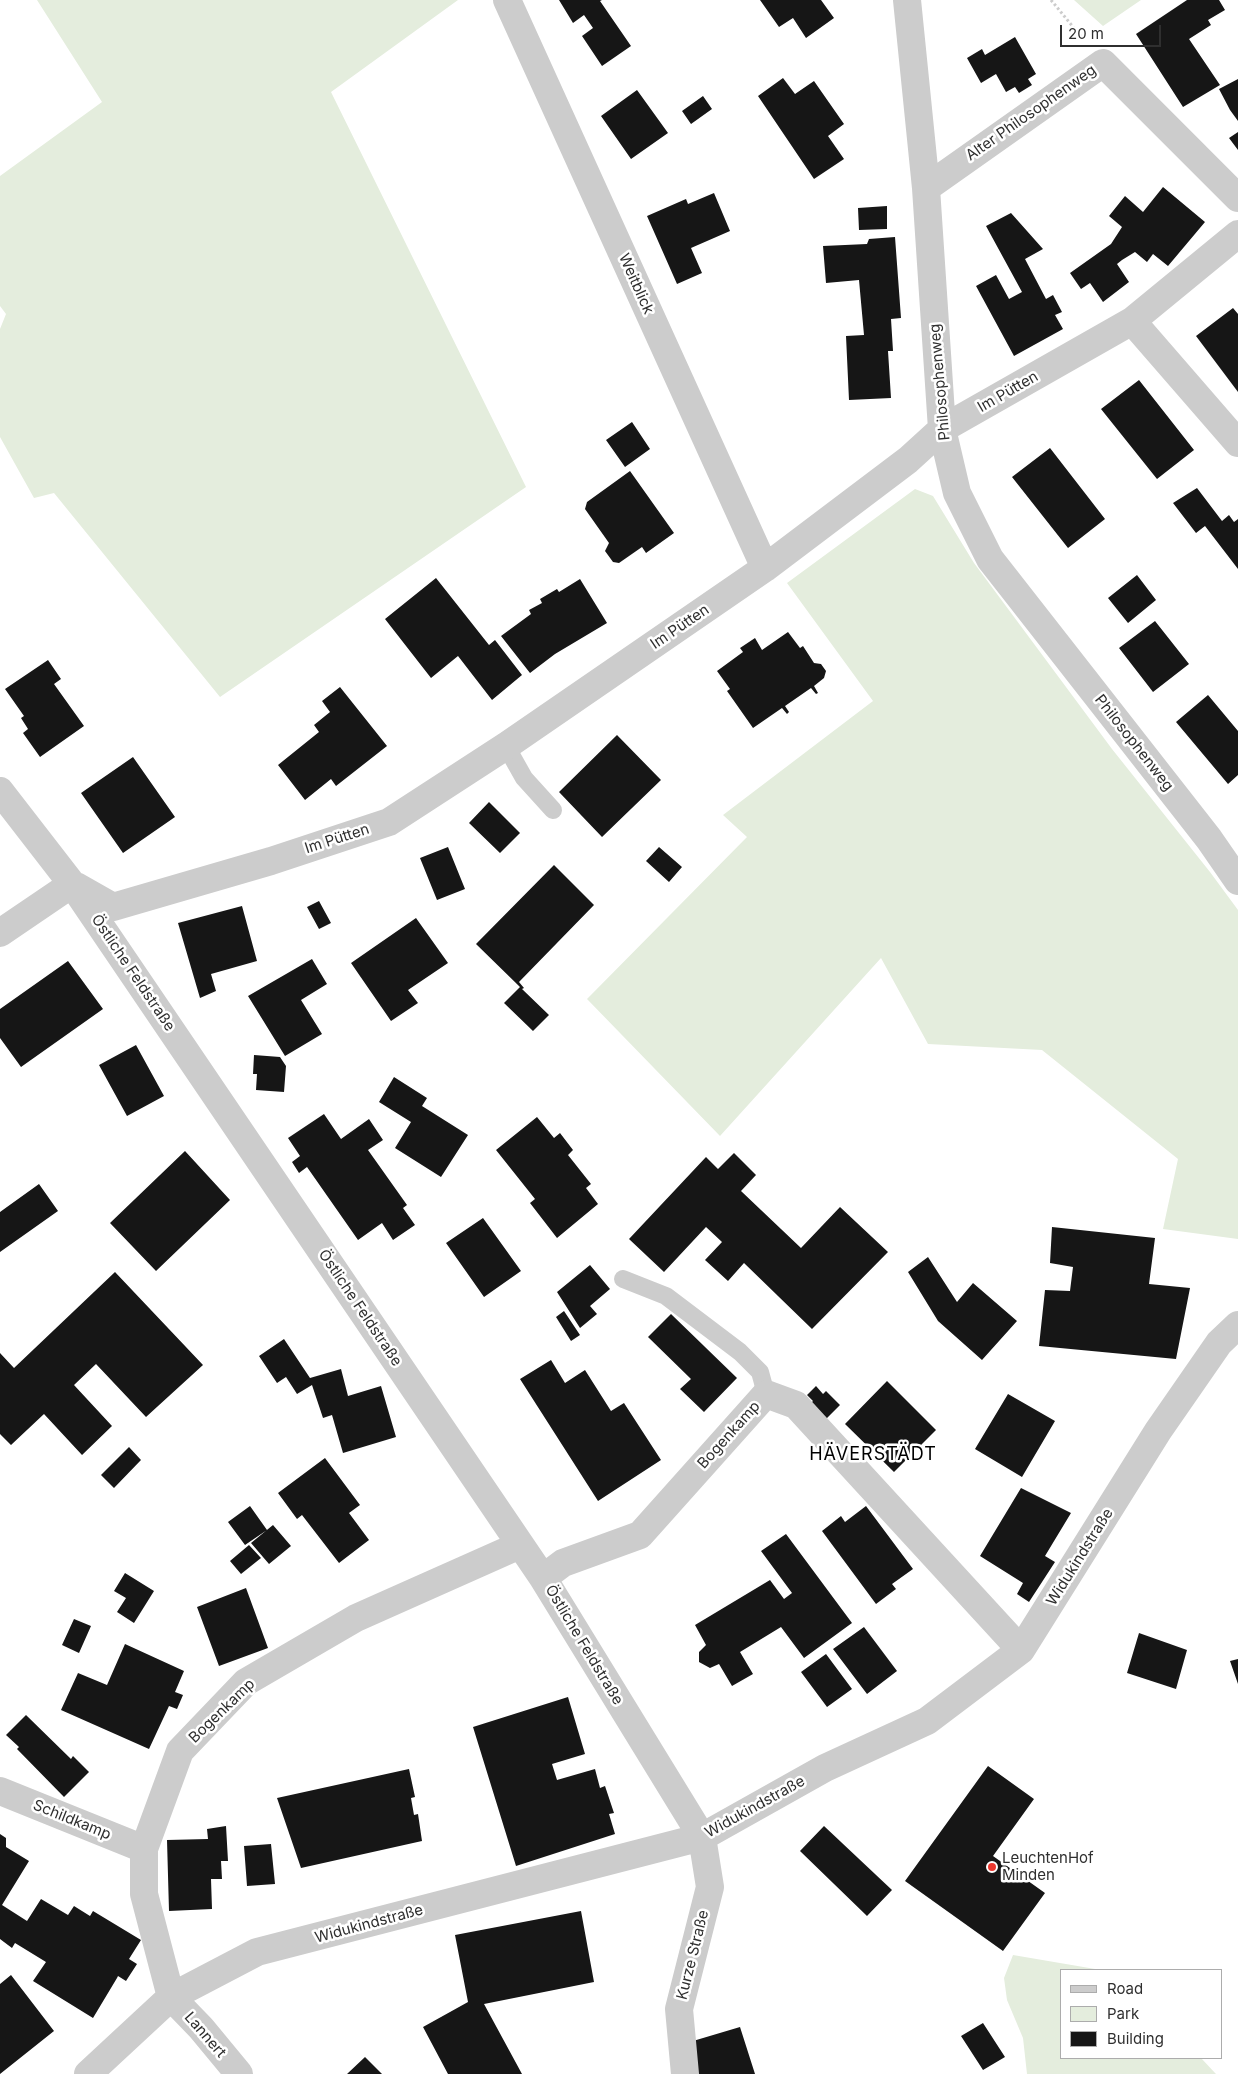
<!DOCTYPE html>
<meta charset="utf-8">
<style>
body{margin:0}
#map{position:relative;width:1238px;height:2074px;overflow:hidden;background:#fff;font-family:Inter,sans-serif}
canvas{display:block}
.legend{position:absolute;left:1060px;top:1969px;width:162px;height:90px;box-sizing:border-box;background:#fff;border:1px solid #acacac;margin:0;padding:6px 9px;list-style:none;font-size:15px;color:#2f2f2f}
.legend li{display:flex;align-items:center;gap:10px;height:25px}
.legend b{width:25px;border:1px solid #acacac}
.scale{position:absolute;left:1060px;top:25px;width:101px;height:22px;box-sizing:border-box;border:2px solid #2f2f2f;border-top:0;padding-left:6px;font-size:15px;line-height:18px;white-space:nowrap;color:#2f2f2f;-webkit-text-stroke:4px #fff;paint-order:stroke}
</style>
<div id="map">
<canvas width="1238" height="2074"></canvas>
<ul class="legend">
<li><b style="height:6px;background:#ccc"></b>Road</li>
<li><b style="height:14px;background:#e4eddd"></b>Park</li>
<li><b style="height:14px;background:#161616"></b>Building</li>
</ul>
<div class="scale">20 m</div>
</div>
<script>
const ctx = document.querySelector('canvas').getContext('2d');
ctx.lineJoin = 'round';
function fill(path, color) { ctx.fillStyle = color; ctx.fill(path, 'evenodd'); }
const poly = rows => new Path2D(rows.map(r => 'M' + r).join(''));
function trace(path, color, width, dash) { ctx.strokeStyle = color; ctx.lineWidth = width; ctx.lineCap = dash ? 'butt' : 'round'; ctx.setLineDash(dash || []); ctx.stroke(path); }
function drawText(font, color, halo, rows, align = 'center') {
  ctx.font = font + ' Inter,sans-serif'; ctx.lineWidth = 5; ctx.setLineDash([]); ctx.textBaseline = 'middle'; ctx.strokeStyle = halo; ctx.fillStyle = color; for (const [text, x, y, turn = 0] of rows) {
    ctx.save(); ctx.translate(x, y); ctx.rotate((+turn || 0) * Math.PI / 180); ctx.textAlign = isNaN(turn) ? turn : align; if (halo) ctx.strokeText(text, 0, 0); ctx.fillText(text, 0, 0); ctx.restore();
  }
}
const green = poly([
 [37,0,458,0,331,92,526,487,220,697,54,493,34,498,0,437,0,329,6,314,0,306,0,176,102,102],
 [1074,0,1141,0,1103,26],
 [915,489,933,496,974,563,1112,749,1210,872,1238,910,1238,1239,1163,1229,1178,1159,1042,1050,928,1044,881,958,720,1136,587,999,747,837,723,815,873,701,787,583],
 [1013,1955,1101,1970,1062,1970,1062,2058,1201,2058,1216,2074,1027,2074,1023,2038,1007,2000,1004,1978]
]);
const building = poly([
 [559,0,602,0,600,1,631,46,602,66,582,36,593,28,584,15,573,23],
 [760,0,821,0,834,18,806,38,793,18,779,27],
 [1187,0,1219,0,1225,10,1208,20,1211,25,1189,39,1220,85,1183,107,1136,34],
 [1015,37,1036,74,1028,79,1032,85,1019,93,1015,87,1006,92,996,74,981,83,967,58,982,49,985,55],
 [783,78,795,94,814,81,844,124,828,136,844,159,814,179,758,96],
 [1238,79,1238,121,1230,110,1219,89],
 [637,90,668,133,631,159,601,116],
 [703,96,712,109,691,124,682,111],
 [1238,132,1238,150,1229,138],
 [1163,187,1205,222,1168,266,1153,254,1147,262,1135,252,1122,260,1117,264,1129,282,1103,302,1090,283,1081,289,1070,273,1111,244,1122,227,1109,216,1125,196,1143,212],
 [714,193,730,231,691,248,702,273,677,284,647,216,686,199,688,204],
 [887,206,887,229,859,230,858,208],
 [1011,213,1043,249,1025,259,1046,299,1053,295,1062,312,1055,315,1063,329,1014,356,976,286,996,275,1009,299,1022,292,986,226],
 [895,237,901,318,891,319,893,351,888,351,891,398,849,400,846,336,864,335,859,280,826,283,823,246,867,244,869,239],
 [1233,308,1238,314,1238,392,1196,336],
 [1139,380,1194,450,1157,479,1101,409],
 [632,422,650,449,625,467,606,440],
 [1050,448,1105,519,1068,548,1012,477],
 [630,471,674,533,646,553,642,547,619,563,613,562,605,551,609,543,585,509,587,502],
 [1197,488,1222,521,1229,515,1234,522,1238,519,1238,569,1205,526,1196,533,1173,503],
 [1137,575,1156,600,1128,623,1108,598],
 [436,578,489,645,495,640,522,675,492,700,458,656,431,678,385,619],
 [580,579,607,623,555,654,530,673,501,636,531,614,529,610,542,603,540,599,557,589,559,592],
 [1155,621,1189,664,1153,692,1119,648],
 [788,632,800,648,803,646,814,663,821,664,826,671,824,678,814,686,818,693,816,694,811,688,785,706,789,712,787,714,782,708,753,728,727,691,730,689,717,671,743,652,740,648,755,638,762,650],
 [48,660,61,679,54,684,84,726,40,757,23,733,28,729,21,718,24,716,5,689],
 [340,687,387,746,336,786,331,779,305,800,278,765,319,732,314,725,330,712,322,701],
 [1208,695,1238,731,1238,775,1228,784,1176,722],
 [617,735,661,780,602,837,559,792],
 [133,757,175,817,123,853,81,793],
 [489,802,520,833,500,853,469,823],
 [448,847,465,889,437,900,420,858],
 [659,847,682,867,669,882,646,861],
 [554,865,594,905,519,982,524,988,522,989,549,1015,533,1031,504,1003,520,987,476,944],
 [319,901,331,923,319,929,307,907],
 [242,906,257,961,211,974,216,991,200,998,178,923],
 [416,918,448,963,408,990,418,1003,391,1021,351,963],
 [312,959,327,984,301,1000,322,1034,285,1056,248,996],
 [68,961,103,1009,21,1067,0,1038,0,1009],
 [136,1045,164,1096,127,1116,99,1065],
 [254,1055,280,1057,286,1066,284,1092,256,1090,257,1074,253,1074],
 [394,1077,427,1098,422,1106,468,1135,441,1177,395,1148,411,1122,379,1102],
 [324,1114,341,1139,369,1119,383,1140,368,1150,407,1205,403,1208,415,1225,393,1240,382,1223,358,1240,307,1167,299,1173,292,1162,300,1156,288,1138],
 [537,1117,554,1138,560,1133,573,1150,568,1155,591,1184,586,1188,598,1204,557,1238,530,1203,535,1199,496,1150],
 [185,1151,230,1200,156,1271,110,1223],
 [734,1153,756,1175,741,1191,801,1248,840,1207,888,1252,812,1329,744,1263,728,1281,705,1260,722,1242,706,1227,664,1272,629,1239,706,1157,718,1169],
 [39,1184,58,1211,0,1252,0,1212],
 [483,1218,521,1271,484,1297,446,1243],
 [1052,1227,1155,1238,1149,1284,1190,1288,1176,1359,1039,1346,1045,1290,1070,1291,1073,1267,1050,1263],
 [928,1257,957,1302,973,1283,1017,1321,982,1360,938,1321,908,1272],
 [590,1265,610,1289,590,1306,597,1314,580,1328,557,1292],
 [115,1272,203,1365,146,1417,96,1364,74,1385,112,1426,82,1455,44,1414,11,1445,0,1434,0,1353,14,1368],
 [564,1311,580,1335,571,1341,556,1317],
 [671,1314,737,1378,704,1412,680,1389,691,1379,648,1337],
 [284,1339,310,1378,341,1369,348,1396,381,1386,396,1437,343,1453,332,1415,323,1418,312,1385,297,1394,286,1377,277,1383,259,1356],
 [551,1360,565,1383,585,1370,611,1411,624,1403,661,1460,598,1501,520,1379],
 [887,1381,936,1430,894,1472,845,1424],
 [816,1386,823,1394,826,1391,840,1405,825,1420,810,1404,813,1401,807,1395],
 [1008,1394,1055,1421,1022,1477,975,1449],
 [129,1447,141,1460,114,1488,101,1475],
 [325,1458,360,1505,349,1513,369,1540,339,1563,302,1515,297,1519,278,1493],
 [1021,1488,1071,1513,1045,1556,1055,1562,1029,1602,1017,1594,1023,1583,980,1556],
 [250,1506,267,1530,245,1545,228,1522],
 [866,1506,913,1569,892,1584,896,1589,876,1604,822,1531,841,1516,845,1522],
 [273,1525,291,1546,269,1564,251,1543],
 [786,1534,852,1623,804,1658,781,1627,740,1652,753,1674,732,1686,719,1664,710,1668,699,1662,699,1652,706,1645,695,1625,770,1580,784,1599,792,1593,761,1551],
 [249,1545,261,1558,241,1574,230,1561],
 [125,1573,154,1591,134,1623,117,1612,126,1598,114,1591],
 [246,1588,268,1648,219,1666,197,1607],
 [74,1619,91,1626,79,1653,62,1645],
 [864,1627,897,1671,867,1694,833,1649],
 [1139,1633,1187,1650,1176,1689,1127,1673],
 [125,1644,184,1671,175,1692,183,1695,177,1709,169,1706,149,1749,61,1710,78,1673,107,1685],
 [826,1654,852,1689,827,1707,801,1672],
 [1238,1659,1238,1684,1230,1661],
 [568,1697,585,1754,552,1764,557,1780,595,1769,600,1788,605,1786,614,1813,609,1814,615,1834,516,1866,473,1727],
 [26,1715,71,1759,73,1756,89,1772,64,1797,17,1749,19,1747,6,1735],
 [988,1766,1034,1799,993,1856,1045,1893,1003,1951,905,1881],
 [409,1769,415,1797,411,1798,414,1815,418,1814,422,1841,301,1868,277,1798],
 [226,1826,228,1861,221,1861,222,1879,211,1879,212,1909,169,1911,167,1840,208,1839,207,1829],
 [824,1826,892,1890,867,1916,800,1851],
 [0,1834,6,1838,6,1847,29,1861,2,1905,27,1921,41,1899,68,1915,74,1906,90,1916,93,1911,141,1940,129,1959,137,1964,126,1981,118,1976,117,1978,93,2018,33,1981,46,1962,15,1943,12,1948,0,1939],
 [271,1844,275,1884,247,1886,244,1846],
 [581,1911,594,1982,484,2004,522,2074,448,2074,423,2027,468,2002,455,1935],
 [11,1975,54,2031,0,2074,0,1984],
 [983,2023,1005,2057,983,2070,961,2036],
 [740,2027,755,2074,697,2074,693,2041],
 [365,2057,382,2074,347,2074]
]);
const path = poly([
 [1051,0,1083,39]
]);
const service = poly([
 [506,746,524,778,553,810],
 [623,1279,666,1296,740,1352,760,1372,766,1394]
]);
const minor = poly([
 [507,0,765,568],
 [907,0,926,188,942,429,957,493,990,559,1209,839,1238,881],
 [926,188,1103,63,1238,198],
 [1132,321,1238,443],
 [0,791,72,884,543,1578,702,1837,710,1887,679,2009,685,2074],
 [76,886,113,907,271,861,389,822,506,746,765,568,908,460,942,429,1132,321,1238,234],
 [0,933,72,884],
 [543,1578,563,1563,640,1535,766,1394,796,1405,1021,1650],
 [0,1791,144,1849],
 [88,2074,171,1997,257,1952,702,1837,825,1768,927,1721,1021,1650,1158,1431,1219,1343,1238,1325],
 [239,2074,201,2028,171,1997,144,1894,144,1849,180,1751,246,1682,356,1618,520,1545]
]);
const markers = [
 [992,1867,5,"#ea372e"]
];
const streetNames = [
 ["Alter Philosophenweg",1031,113,-35],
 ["Weitblick",636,284,66],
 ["Philosophenweg",940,382,-95],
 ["Im Pütten",1008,392,-30],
 ["Im Pütten",680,627,-34],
 ["Philosophenweg",1134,743,52],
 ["Im Pütten",337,839,-18],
 ["Östliche Feldstraße",133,973,56],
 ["Östliche Feldstraße",360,1308,56],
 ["Bogenkamp",729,1435,-48],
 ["Widukindstraße",1080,1557,-58],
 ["Östliche Feldstraße",584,1645,59],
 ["Bogenkamp",222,1711,-44],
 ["Widukindstraße",755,1807,-29],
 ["Schildkamp",72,1820,22],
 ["Widukindstraße",369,1924,-15],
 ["Kurze Straße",693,1955,-76],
 ["Lannert",205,2035,49]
];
const poiNames = [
 ["LeuchtenHof",1002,1858],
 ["Minden",1002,1875]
];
const quarterNames = [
 ["HÄVERSTÄDT",873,1455]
];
fill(green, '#e4eddd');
fill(building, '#161616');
trace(path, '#ccc', 3, [2.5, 2.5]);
trace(service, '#ccc', 18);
trace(minor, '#ccc', 28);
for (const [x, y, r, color] of markers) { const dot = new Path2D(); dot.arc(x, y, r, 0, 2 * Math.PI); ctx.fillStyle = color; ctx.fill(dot); trace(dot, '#fff', 2); }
drawText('15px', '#2f2f2f', '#fff', streetNames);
drawText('15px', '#2f2f2f', '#fff', poiNames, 'left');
ctx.letterSpacing = '1px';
drawText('18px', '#000', '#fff', quarterNames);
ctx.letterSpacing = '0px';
</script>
